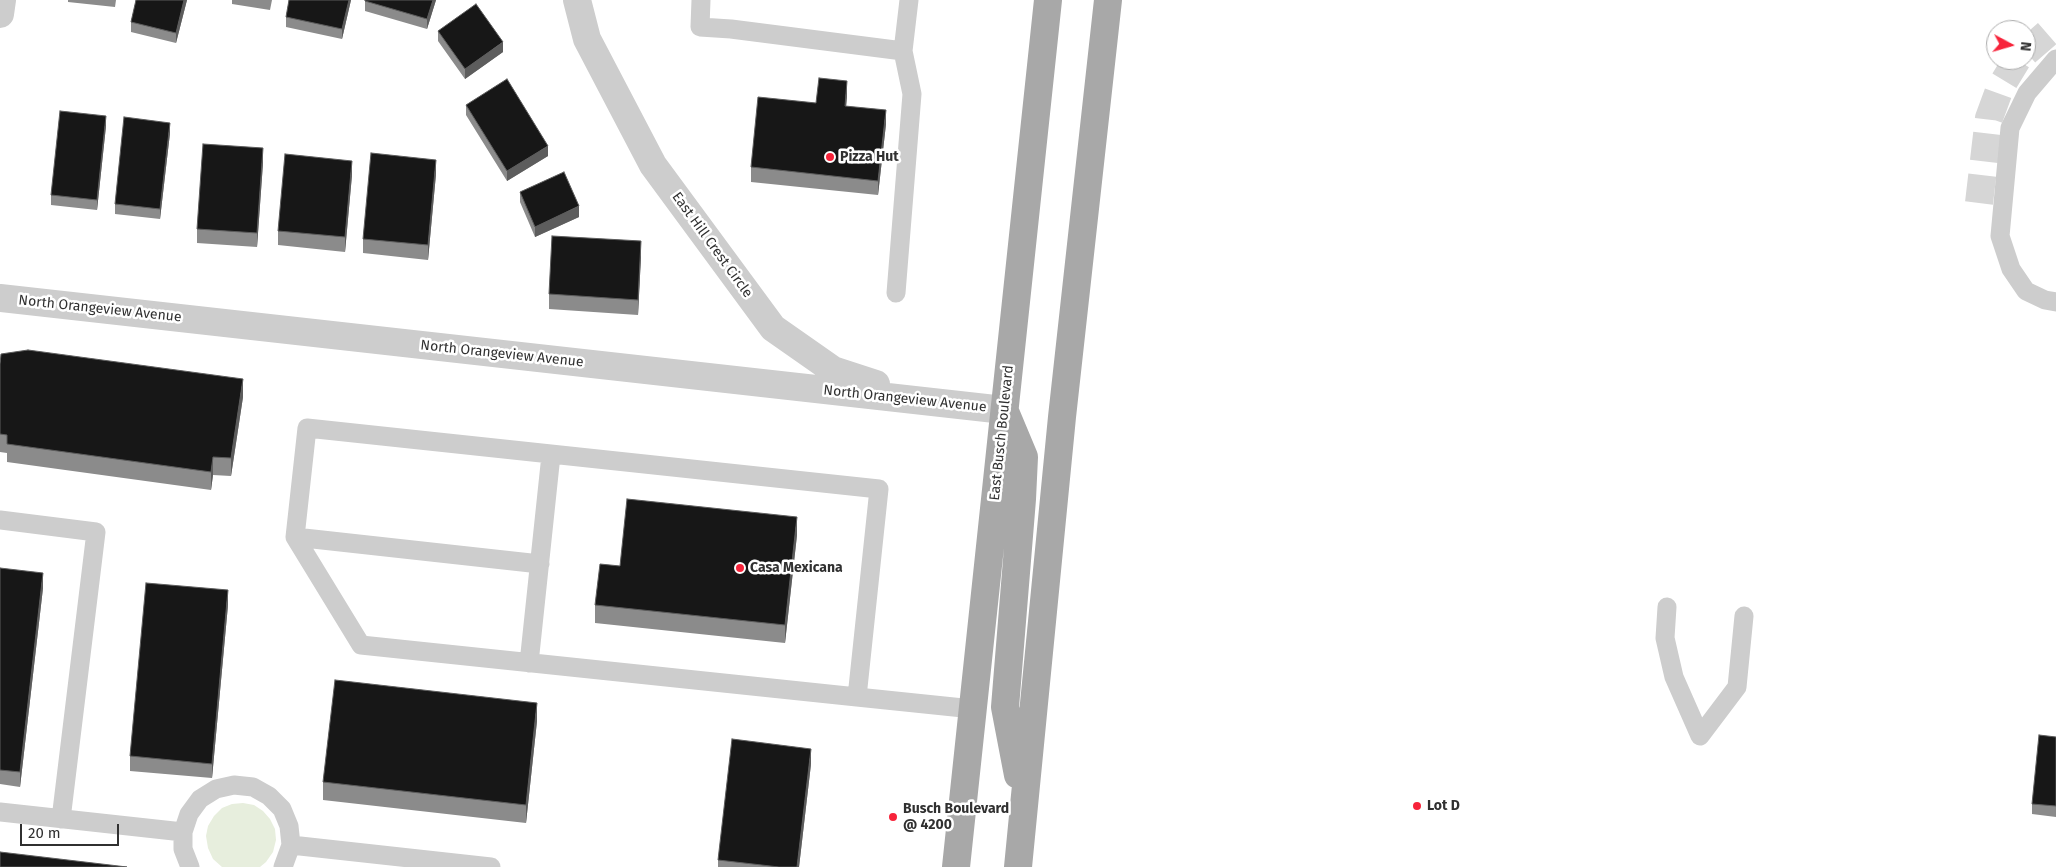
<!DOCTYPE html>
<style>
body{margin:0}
#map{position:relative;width:2056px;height:867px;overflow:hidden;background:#fff;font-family:"Fira Sans",sans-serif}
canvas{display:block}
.north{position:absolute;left:1986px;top:20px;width:50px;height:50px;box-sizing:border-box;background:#fff;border:1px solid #acacac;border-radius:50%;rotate:96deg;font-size:14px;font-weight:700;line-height:20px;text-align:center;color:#303030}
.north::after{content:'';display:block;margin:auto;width:18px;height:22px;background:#f7233a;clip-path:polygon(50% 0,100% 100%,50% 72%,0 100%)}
.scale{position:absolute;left:20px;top:824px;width:99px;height:22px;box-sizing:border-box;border:2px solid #303030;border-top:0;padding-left:6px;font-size:15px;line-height:18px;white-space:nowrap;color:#303030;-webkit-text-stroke:4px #fff;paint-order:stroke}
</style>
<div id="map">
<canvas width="2056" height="867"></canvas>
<div class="north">N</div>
<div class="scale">20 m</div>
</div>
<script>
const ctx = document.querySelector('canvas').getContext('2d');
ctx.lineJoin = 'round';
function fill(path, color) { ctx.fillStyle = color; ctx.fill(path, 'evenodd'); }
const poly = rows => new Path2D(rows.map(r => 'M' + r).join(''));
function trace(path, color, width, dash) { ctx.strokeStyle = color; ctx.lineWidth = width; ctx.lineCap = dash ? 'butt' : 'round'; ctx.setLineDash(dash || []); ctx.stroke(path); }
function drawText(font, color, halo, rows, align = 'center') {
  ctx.font = font + ' "Fira Sans",sans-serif'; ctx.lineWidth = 5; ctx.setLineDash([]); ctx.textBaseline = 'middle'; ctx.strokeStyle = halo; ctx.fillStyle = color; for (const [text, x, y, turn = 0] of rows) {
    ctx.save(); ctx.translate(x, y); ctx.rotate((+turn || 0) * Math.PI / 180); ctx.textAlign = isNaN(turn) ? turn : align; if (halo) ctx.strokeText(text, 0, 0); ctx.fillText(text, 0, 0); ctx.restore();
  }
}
const green = poly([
 [243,803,254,805,263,811,270,819,275,829,276,840,273,852,266,862,260,867,222,867,213,859,208,848,206,836,208,826,214,816,222,808,232,804]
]);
const minorTunnel = poly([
 [2026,52,2056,26],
 [1979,203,1989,118,2000,88,2017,60]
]);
const service = poly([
 [701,0,700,27,731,29,903,51,909,0],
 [2056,59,2027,93,2010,128,2000,236,2011,269,2026,291,2045,300,2056,302],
 [896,293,912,94,903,51],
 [0,520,96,532,61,819],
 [295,537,540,564],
 [1667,607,1665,638,1674,677,1700,736,1737,687,1744,616],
 [529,663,551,455],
 [857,697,361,645,295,537,307,428,879,489,857,697,973,709],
 [0,812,183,832],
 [291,845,491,867],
 [190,867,183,849,183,832,189,814,200,799,216,789,234,785,253,787,269,796,282,809,289,826,291,845,283,867]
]);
const minor = poly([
 [577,0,587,39,653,165,773,328,833,370,876,384],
 [0,14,2,0],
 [0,298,1004,410]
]);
const primary = poly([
 [1006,414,1024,457,1022,499,1005,707,1018,775],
 [956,867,1048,0],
 [1018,867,1062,417,1108,0]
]);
const wall = poly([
 [68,0,116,0,115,7,68,2],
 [136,0,187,0,176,43,131,32,131,22],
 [232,0,272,0,270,10,232,4],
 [289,0,351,0,342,39,286,27,286,17],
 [365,0,436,0,427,29,365,11],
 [438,31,503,52,465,79,438,41],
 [847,96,846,106,886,124,878,195,751,182,751,167,816,103],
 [466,105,548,156,507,181,466,115],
 [106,126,97,210,51,205,51,195],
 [170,133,160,219,115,214,115,204],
 [263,163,257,247,197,243,197,229],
 [436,174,428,260,363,253,363,239],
 [352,175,345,252,278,245,278,231],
 [520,192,579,217,535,237,520,202],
 [641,256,638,315,549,309,549,294],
 [0,364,243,397,231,476,213,475,211,490,7,462,7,453,0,452],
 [797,535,785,643,595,623,595,605],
 [0,568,43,588,20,787,0,784],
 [228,605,212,778,130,771,130,756],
 [537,721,526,823,323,800,323,782],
 [2056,737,2056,817,2032,814,2032,804],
 [811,764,799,867,718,867,718,860]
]);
const shadedWall = poly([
 [184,0,187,0,176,43,176,33],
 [349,0,351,0,342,39,342,29],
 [433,0,436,0,427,29,427,19],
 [503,42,503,52,465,79,465,69],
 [847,81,847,96,845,120,845,106],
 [886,110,886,124,878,195,878,181],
 [106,116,106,126,97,210,97,200],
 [170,123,170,133,160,219,160,209],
 [548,146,548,156,507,181,507,171],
 [263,148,263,163,257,247,257,233],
 [436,160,436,174,428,260,428,245],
 [352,161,352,175,345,252,345,237],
 [579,206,579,217,535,237,535,227],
 [641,241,641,256,638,315,638,300],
 [243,379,243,397,231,476,231,458],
 [213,457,213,475,211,490,211,472],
 [797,517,797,535,785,643,785,625],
 [43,573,43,588,20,787,20,772],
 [228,590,228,605,212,778,212,764],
 [537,703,537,721,526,823,526,805],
 [811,749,811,764,799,867,797,867]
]);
const building = poly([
 [136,0,184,0,176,33,131,22,136,0],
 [289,0,349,0,342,29,286,17,289,0],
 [365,0,433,0,427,19,365,1,365,0],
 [476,4,503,42,465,69,438,31,476,4],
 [819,78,847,81,845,106,886,110,878,181,751,167,758,97,816,103,819,78],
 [507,79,548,146,507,171,466,105,507,79],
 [60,111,106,116,97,200,51,195,60,111],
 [124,117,170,123,160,209,115,204,124,117],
 [203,144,263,148,257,233,197,229,203,144],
 [371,153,436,160,428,245,363,239,371,153],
 [285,154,352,161,345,237,278,231,285,154],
 [564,172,579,206,535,227,520,192,564,172],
 [552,236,641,241,638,300,549,294,552,236],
 [28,350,243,379,231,458,213,457,211,472,7,444,7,435,0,434,0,364,1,354,28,350],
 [627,499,797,517,785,625,595,605,600,564,620,566,627,499],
 [0,568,43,573,20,772,0,770,0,568],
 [146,583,228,590,212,764,130,756,146,583],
 [335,680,537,703,526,805,323,782,335,680],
 [2039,735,2056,737,2056,806,2032,804,2039,735],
 [732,739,811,749,797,867,779,867,718,860,732,739],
 [0,852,127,867,0,867,0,852]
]);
const markers = [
 [830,157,5,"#f7233a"],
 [740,568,5,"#f7233a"],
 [1417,806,5,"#f7233a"],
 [893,817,5,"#f7233a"]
];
const poiNames = [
 ["Pizza Hut",840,157],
 ["Casa Mexicana",750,568],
 ["Lot D",1427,806],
 ["Busch Boulevard",903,809],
 ["@ 4200",903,825]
];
const streetNames = [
 ["East Hill Crest Circle",712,245,54],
 ["North Orangeview Avenue",100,309,6],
 ["North Orangeview Avenue",502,354,6],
 ["North Orangeview Avenue",905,399,6],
 ["East Busch Boulevard",1002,433,-84]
];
fill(green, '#e7eedd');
trace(minorTunnel, '#d6d6d6', 28, [28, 14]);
trace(service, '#cdcdcd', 19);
trace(minor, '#cdcdcd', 28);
trace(primary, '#a8a8a8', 28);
fill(wall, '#8b8b8b');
fill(shadedWall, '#5d5d5d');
fill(building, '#171717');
trace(building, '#5d5d5d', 1);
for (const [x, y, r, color] of markers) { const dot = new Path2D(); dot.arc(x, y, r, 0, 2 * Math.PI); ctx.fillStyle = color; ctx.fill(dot); trace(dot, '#fff', 2); }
drawText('bold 14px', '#303030', '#fff', poiNames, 'left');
drawText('14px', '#303030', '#fff', streetNames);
</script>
